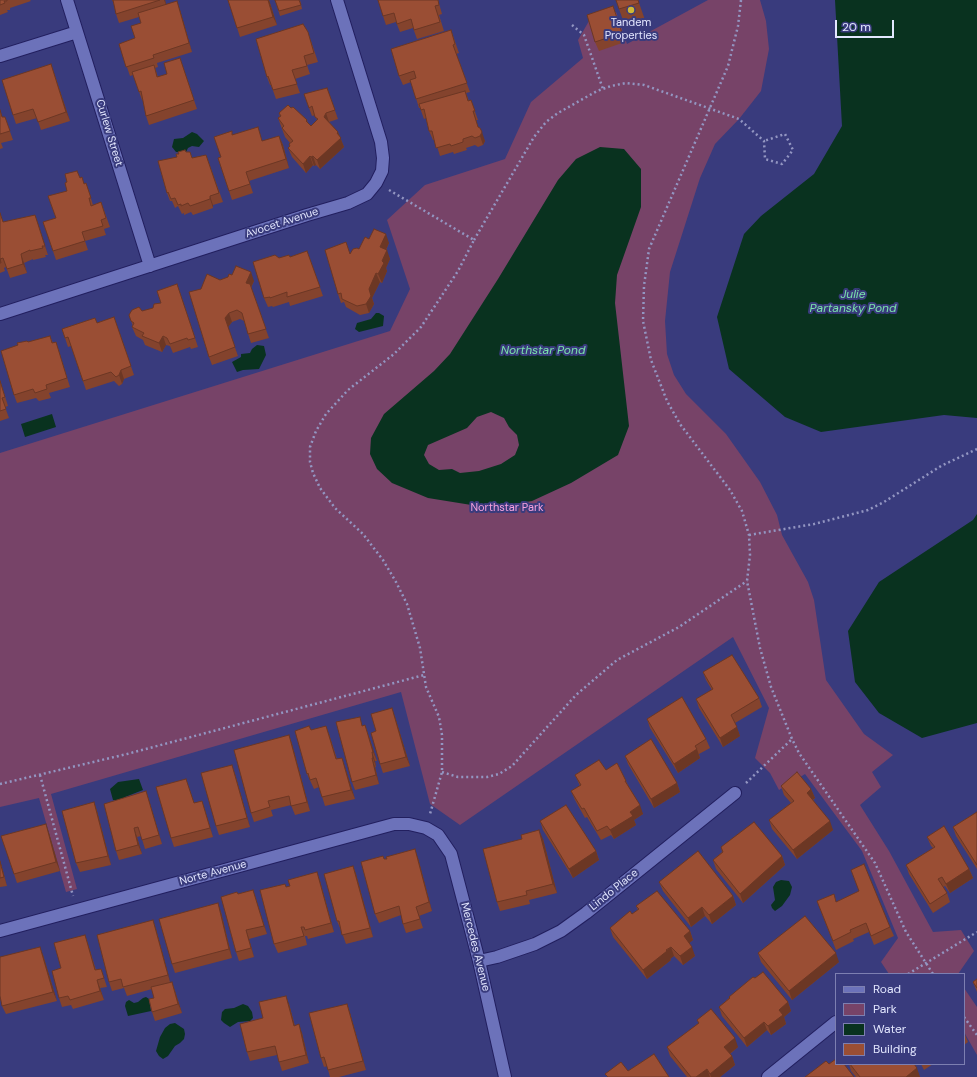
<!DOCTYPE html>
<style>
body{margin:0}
#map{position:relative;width:977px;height:1077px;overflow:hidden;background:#393b7d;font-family:"DM Sans",sans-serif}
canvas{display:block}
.legend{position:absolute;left:835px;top:973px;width:130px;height:92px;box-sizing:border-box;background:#393b7d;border:1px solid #7d7fb1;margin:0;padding:5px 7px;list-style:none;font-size:12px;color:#e2e6fe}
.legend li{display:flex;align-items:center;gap:8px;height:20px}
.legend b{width:20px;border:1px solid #7d7fb1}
.scale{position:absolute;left:835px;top:20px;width:59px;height:18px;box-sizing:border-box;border:2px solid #e2e6fe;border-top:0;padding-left:5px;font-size:12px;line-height:14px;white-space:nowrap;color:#e2e6fe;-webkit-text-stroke:3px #393b7d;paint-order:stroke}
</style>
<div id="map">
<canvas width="977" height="1077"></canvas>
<ul class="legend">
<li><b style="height:5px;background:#6c72ba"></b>Road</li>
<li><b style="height:11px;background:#774368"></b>Park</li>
<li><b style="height:11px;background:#09321f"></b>Water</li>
<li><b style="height:11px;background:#9a4e34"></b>Building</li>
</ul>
<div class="scale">20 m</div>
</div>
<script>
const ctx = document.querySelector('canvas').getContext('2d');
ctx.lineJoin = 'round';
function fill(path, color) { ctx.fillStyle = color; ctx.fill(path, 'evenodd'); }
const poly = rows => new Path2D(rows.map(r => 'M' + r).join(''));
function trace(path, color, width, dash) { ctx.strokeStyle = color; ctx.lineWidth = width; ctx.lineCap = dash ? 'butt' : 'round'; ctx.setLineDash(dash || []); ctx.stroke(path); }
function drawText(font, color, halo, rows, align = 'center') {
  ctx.font = font + ' "DM Sans",sans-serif'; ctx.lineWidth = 4; ctx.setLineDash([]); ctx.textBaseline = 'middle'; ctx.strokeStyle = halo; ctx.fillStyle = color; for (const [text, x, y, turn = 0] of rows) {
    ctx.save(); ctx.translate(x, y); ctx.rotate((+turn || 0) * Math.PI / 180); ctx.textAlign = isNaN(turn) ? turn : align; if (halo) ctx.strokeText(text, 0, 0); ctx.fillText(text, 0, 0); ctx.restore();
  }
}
const green = poly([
 [708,0,760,0,766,21,769,49,761,91,739,119,715,144,700,178,670,272,665,321,667,354,674,375,686,394,726,434,760,482,777,515,782,535,808,582,814,600,826,680,864,734,893,755,872,772,881,787,860,805,889,851,933,932,961,930,974,951,958,974,889,974,881,962,898,938,862,851,805,774,779,790,770,773,755,758,769,708,733,637,460,825,430,804,401,692,51,794,77,889,66,892,39,798,0,807,0,453,390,331,410,289,387,220,425,185,505,159,531,102,583,58,578,40,589,21,616,12,627,44],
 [964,988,977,1007,977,1055,964,1032]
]);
const water = poly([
 [835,0,977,0,977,418,944,415,821,432,785,417,729,369,717,317,744,234,761,216,814,174,842,126],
 [192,132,197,134,204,141,199,147,192,146,188,148,186,152,176,152,172,147,174,139,183,138],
 [600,147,624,149,641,169,641,207,617,275,615,303,629,426,618,455,571,483,532,501,490,508,428,498,392,483,377,469,370,454,371,438,384,414,434,371,450,354,498,279,558,180,576,159],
 [491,412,504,418,509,427,517,435,519,445,515,455,501,464,479,471,460,473,452,469,439,470,429,464,424,455,428,445,467,428,477,417],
 [376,313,379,313,384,316,383,326,359,332,355,329,357,323,371,319],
 [257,345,264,346,266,355,259,369,243,370,237,372,232,362,241,357,241,354,250,353,252,349],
 [52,414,56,427,25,437,21,424],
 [977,514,977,723,922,738,879,713,855,682,848,631,879,582,973,520],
 [139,779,143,790,125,797,123,800,113,800,110,789,118,782],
 [781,880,789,881,792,887,790,895,782,906,775,911,772,908,771,905,775,900,773,887,776,882],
 [146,997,149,999,151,1011,128,1016,125,1006,126,1002,129,1000,134,1003,138,1002,143,998],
 [243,1004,248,1006,252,1012,253,1018,250,1021,238,1022,230,1027,224,1023,221,1020,222,1012,225,1009,234,1008],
 [175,1023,184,1029,185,1034,184,1039,180,1043,175,1046,168,1056,163,1059,159,1056,156,1051,160,1037,165,1028,170,1024]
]);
const path = poly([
 [741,0,738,26,728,66,649,249,644,286,643,321,651,360,667,401,680,424,730,490,742,511,749,535,750,555,747,581,760,648,771,687,792,739,799,753,875,863,906,932,933,974],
 [572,25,584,35,603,89],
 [389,190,474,240,458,271,421,327,394,354,348,390,326,414,316,431,310,447,310,462,313,473,320,488,335,508,363,534,383,560,396,582,407,604,420,648,426,687,439,717,442,735,442,772,430,814],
 [474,240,534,137,546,122,558,113,597,91,611,86,626,83,644,85,739,119,764,141,765,159,782,164,793,150,785,134,764,141],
 [749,535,814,524,868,510,884,502,941,466,977,449],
 [442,772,458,777,487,777,499,774,512,766,576,695,617,660,679,627,747,581],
 [40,775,73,896],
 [746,783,792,739],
 [0,784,127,754,424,675],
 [908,974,977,932],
 [964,1017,977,1035]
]);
const street = poly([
 [67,0,150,266],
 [0,56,77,32],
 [0,314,307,215,348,203,367,194,376,183,382,171,383,158,381,142,337,0],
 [0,931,394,824,409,824,426,828,438,835,451,854,479,961,505,1077],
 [479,961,497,957,535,944,561,931,586,913,735,793],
 [768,1077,836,1022]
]);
const wall = poly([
 [0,0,30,0,31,1,10,8,10,10,7,10,8,12,0,15],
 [112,0,165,0,166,4,180,10,192,52,157,63,158,67,155,68,158,77,167,74,180,58,197,109,149,125,146,116,143,100,142,100,133,75,130,76,119,44,135,38,141,23,139,17,119,23,116,14,114,4],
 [228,0,269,0,277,25,240,37],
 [275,0,300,0,302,9,280,16],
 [438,0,442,14,439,15,444,31,417,39,413,28,400,32,396,22,386,25,383,16],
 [638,0,645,20,625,26,619,9],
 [613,6,625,42,599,51,595,42],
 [451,30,459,53,456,54,470,92,466,93,469,101,471,100,478,120,476,120,478,127,485,141,483,145,478,147,475,145,466,148,467,150,454,154,453,152,440,156,435,140,433,140,429,131,426,118,424,119,420,108,419,108,411,82,403,85,399,76],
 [311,41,318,62,307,65,310,74,295,79,300,93,276,99,271,85,270,85,267,77],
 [51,64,70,121,41,130,37,118,16,124,13,115],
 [327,88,338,119,329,122,338,132,344,147,320,169,316,165,314,166,313,165,306,173,292,157,288,148,290,147,289,144,290,143,285,137,278,118,280,117,279,113,307,120,308,123,311,126,317,120,315,115,312,116,309,108],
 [0,110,2,117,8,126,13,140,1,143,3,148,0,149],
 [233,134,263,141,279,136,283,145,289,168,249,181,253,193,232,200,229,191,221,157],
 [186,152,192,158,206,155,223,202,213,205,213,208,193,215,191,212,184,215,184,213,182,214,178,206,175,208,172,201,170,201,167,193,177,157],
 [80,178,85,184,89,192,93,205,101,202,110,227,104,229,106,235,85,241,88,250,56,260,43,222,56,218,67,191],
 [0,213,3,222,35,215,48,255,45,255,46,257,33,260,33,259,24,263,27,273,10,278,6,267,4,268,5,271,0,273],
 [369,239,389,243,386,250,390,259,386,268,387,271,382,283,380,282,372,298,374,304,369,313,360,315,346,307,344,302,341,303,338,294,350,254,359,249],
 [307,251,323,296,290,306,289,302,273,307,272,306,268,307,264,298,279,258,290,257],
 [232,275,254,281,251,288,269,338,251,343,244,321,240,319,232,322,228,327,238,356,212,365,209,357,201,289,220,280,228,277],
 [180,293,198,347,191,349,190,347,173,353,170,346,166,345,162,352,145,345,143,340,136,336,132,327,133,326,129,315,153,308],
 [114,317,134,375,124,379,122,384,119,386,114,381,86,390,71,346,68,347,62,329,97,323],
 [50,336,53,343,56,342,70,387,49,393,51,398,39,401,36,398,17,403,14,395,28,342],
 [0,380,8,406,5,407,9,418,0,421],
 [703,672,759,698,762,707,735,723,740,736,723,747,699,708,696,699,712,690,706,680],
 [395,717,410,766,383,773,380,764,376,731],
 [647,719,706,739,710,748,699,754,700,758,678,773,650,728],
 [365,725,377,761,375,761,376,767,375,767,379,784,355,790,352,782,363,726],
 [311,730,329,734,337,759,342,758,355,799,325,806,319,787,314,789,307,774],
 [289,735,292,744,310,811,295,815,291,805,271,810,273,816,254,822,251,813],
 [625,756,677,783,680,792,654,808,628,764],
 [606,770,626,781,629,787,643,814,634,820,636,825,614,839,611,835,601,840,587,817,585,818,575,800,571,791,580,786,575,775],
 [235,774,250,827,219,835,216,826],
 [781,786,811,789,815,798,813,800,833,830,797,859,772,829,769,820,791,803,784,795],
 [189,788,194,803,202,801,213,837,174,847,171,838],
 [146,791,162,844,145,849,141,836,137,837,142,854,119,860,116,851],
 [94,802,97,811,111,865,80,872,76,863],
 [977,812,977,869,956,836,953,827],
 [540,821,596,851,599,860,573,878,543,830],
 [49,833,60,871,17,883,14,874],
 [927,837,969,869,973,878,950,893,945,886,943,887,947,893,950,902,933,913,909,874,906,865,933,848,931,846],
 [543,839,557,893,529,900,530,904,500,911,497,902],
 [721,847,782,856,785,865,743,903,716,869,713,860,722,852],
 [418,858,432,911,419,916,423,928,406,933,403,924,401,915,379,923,375,914,384,859],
 [0,860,7,886,0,887],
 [353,866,356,874,373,937,346,944,341,930,337,921],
 [320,881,334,932,308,939,307,936,305,936,307,945,278,953,274,944,287,887],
 [659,882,733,896,736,905,712,924,705,916,691,927,663,891],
 [253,890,267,934,249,939,254,957,239,961,236,952,238,894],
 [817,901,836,902,890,927,894,936,874,945,869,932,853,939,854,941,836,950],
 [636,906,690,931,693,940,689,943,695,956,683,965,674,956,670,959,671,960,647,979,613,937,610,928,632,914,638,910],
 [221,912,232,958,175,973,172,964],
 [156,929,170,982,175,991,182,1013,155,1021,152,1012,154,998,152,989,127,996,124,988,112,991,109,982],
 [85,935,88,944,96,970,101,969,107,987,100,988,104,1000,73,1009,71,1005,62,1007,59,998,61,968],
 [758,953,839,962,792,1000,761,962],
 [43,955,57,1001,6,1014,2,1006],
 [755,978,788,1002,791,1011,784,1017,786,1024,771,1035,767,1030,747,1047,722,1016,719,1007,729,998,729,997],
 [977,979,977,992,973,982],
 [289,1004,295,1026,302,1033,309,1063,282,1071,277,1055,250,1061,247,1052,263,1018],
 [347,1004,350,1013,366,1070,339,1077,330,1077,327,1066,324,1067,321,1058],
 [697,1020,738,1047,730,1054,732,1056,735,1065,720,1077,687,1077,670,1056,667,1047,699,1023],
 [964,1032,968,1042,964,1045],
 [849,1064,914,1064,920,1077,856,1077,851,1071],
 [921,1064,933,1064,924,1070]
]);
const shadedWall = poly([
 [164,0,165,0,167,8],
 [268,0,269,0,277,25,273,17],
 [177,1,180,10,192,52,189,43],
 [51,64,70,121,66,112],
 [473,111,481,135,482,132,485,141,483,145,480,136],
 [326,113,329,122,328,126,324,117],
 [338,132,344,147,320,169,317,160],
 [279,136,283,145,289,168,286,159],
 [310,156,313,165,306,173,303,164],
 [313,156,316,165,314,166,311,157],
 [210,196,213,205,213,208,210,199],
 [35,215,38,223,48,255,45,246],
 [386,234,389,243,383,256,380,247],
 [387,250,390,259,386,268,387,271,382,283,378,274,382,261],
 [21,254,24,263,27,273,23,264],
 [251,272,254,281,249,291,246,283],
 [376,273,380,282,372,298,374,304,369,313,366,304,369,289],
 [229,313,232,322,228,327,238,356,225,318],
 [163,336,166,345,162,352,159,343],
 [121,370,124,379,122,384,119,375],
 [392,708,395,717,410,766,406,757],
 [365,725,377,761,373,752],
 [326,726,329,734,339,768,336,759],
 [737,727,740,736,723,747,720,738],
 [289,735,292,744,310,811,307,802],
 [697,749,700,758,678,773,674,764],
 [372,752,375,761,376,767,373,758],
 [342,758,345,767,355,799,351,790],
 [372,758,375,767,379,784,376,775],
 [232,765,235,774,250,827,247,818],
 [677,783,680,792,654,808,651,799],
 [811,789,815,798,810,802,807,793],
 [146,791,149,800,162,844,159,835],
 [202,801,205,810,213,837,210,828],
 [94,802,97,811,111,865,108,856],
 [640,805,643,814,634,820,636,825,614,839,610,830,630,812],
 [830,821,833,830,797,859,793,850],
 [46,824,49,833,60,871,56,862],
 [134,828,137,837,142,854,138,845],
 [539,830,543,839,557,893,553,884],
 [415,849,418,858,432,911,429,902],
 [596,851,599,860,573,878,569,869],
 [782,856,785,865,743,903,740,894],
 [0,860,7,886,0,862],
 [353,866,356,874,373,937,370,928],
 [969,869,973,878,950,893,946,884],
 [317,872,320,881,334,932,331,923],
 [253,890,256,899,267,934,264,926],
 [733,896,736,905,712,924,709,915],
 [218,903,221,912,232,958,229,949],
 [702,907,705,916,691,927,688,918],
 [153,920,156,929,171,984,168,975],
 [246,930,249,939,254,957,251,948],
 [690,931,693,940,687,945,684,936],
 [85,935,88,944,98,979,95,970],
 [40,947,43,955,57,1001,53,992],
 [671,947,674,956,670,959,671,960,647,979,643,970],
 [692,947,695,956,683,965,680,956],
 [836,953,839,962,792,1000,789,991],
 [97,980,100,988,104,1000,100,991],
 [172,982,175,991,182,1013,178,1004],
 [286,996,289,1004,297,1035,294,1026],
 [788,1002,791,1011,784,1017,786,1024,771,1035,768,1026,779,1010],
 [347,1004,350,1013,366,1070,363,1061],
 [764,1022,767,1030,747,1047,744,1038],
 [299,1024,302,1033,309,1063,306,1055],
 [735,1038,738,1047,727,1056,724,1047],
 [732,1056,735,1065,720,1077,711,1077,710,1074],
 [917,1068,920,1077,906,1077],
 [707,1069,710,1077,696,1077]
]);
const building = poly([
 [0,0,7,0,7,1,4,1,5,3,0,5,0,0],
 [113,0,160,0,116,14,113,0],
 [228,0,268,0,273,17,237,28,228,0],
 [275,0,299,0,301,5,279,11,275,0],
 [378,0,438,0,439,5,435,6,440,22,414,30,411,19,397,24,394,13,383,16,378,0],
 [616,0,638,0,639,3,619,9,616,0],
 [177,1,189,43,153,55,154,58,126,67,119,44,135,38,131,26,141,23,138,13,177,1],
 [613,6,622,33,595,42,587,15,613,6],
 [303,24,308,32,314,53,304,56,307,66,292,70,297,84,273,90,268,76,267,77,256,39,303,24],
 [451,30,455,44,453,45,467,83,416,99,410,80,416,78,414,71,399,76,391,49,451,30],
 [180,58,194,100,146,116,141,91,139,92,132,72,154,65,157,77,167,74,164,63,180,58],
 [51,64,66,112,38,122,33,109,13,115,2,80,51,64],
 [327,88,335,110,326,113,324,117,338,132,337,133,341,138,317,160,313,156,311,157,310,156,303,164,288,148,290,146,289,144,293,141,282,128,284,126,278,118,281,116,279,113,288,105,291,108,293,107,307,120,306,121,311,126,318,119,315,117,312,106,309,108,304,94,327,88],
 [465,91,468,101,471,100,475,111,473,111,478,127,480,128,482,132,480,136,475,138,472,136,463,139,463,142,451,146,450,144,436,148,432,131,429,131,424,109,421,110,419,104,465,91],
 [0,110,2,117,5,117,10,131,0,134,0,110],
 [258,127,262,141,279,136,286,159,246,172,250,184,229,191,218,158,221,157,214,137,232,131,232,135,258,127],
 [185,150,186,152,190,152,192,158,206,155,219,193,210,196,210,199,190,206,188,203,181,206,181,204,178,205,175,198,171,199,168,192,167,193,158,161,177,157,176,154,179,154,178,152,185,150],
 [77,171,80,178,82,177,84,184,86,183,91,198,89,198,91,206,101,202,106,218,101,220,103,226,82,232,85,241,53,251,43,222,56,218,48,196,67,191,65,183,67,182,65,174,77,171],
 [0,213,3,222,35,215,45,246,42,246,43,248,30,251,30,250,21,254,23,264,7,269,3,258,0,259,1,263,0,263,0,213],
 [374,229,386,234,380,247,387,250,382,261,384,263,378,274,376,273,369,289,371,296,366,304,357,306,342,299,341,293,338,294,325,250,346,242,350,254,353,249,357,248,359,249,365,237,369,239,374,229],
 [307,251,320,287,287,297,287,292,270,298,270,297,264,298,253,262,275,255,279,258,289,255,290,257,307,251],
 [236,266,251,272,246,283,250,284,266,329,248,334,242,313,237,310,229,313,225,318,235,347,209,357,189,292,201,289,207,274,220,280,228,277,229,274,232,275,236,266],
 [177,284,195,338,188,340,187,338,170,344,167,338,163,336,159,343,142,336,144,333,132,327,134,323,131,321,129,315,132,310,139,307,142,311,153,308,154,304,161,303,157,291,177,284],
 [114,317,131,366,121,370,119,375,116,377,111,372,83,381,68,337,65,338,62,329,95,318,97,323,114,317],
 [50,336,52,343,56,342,67,378,46,385,47,389,35,393,33,389,14,395,1,351,18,345,17,343,27,341,28,342,50,336],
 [0,381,5,397,2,398,6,409,0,411,0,381],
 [732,655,759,698,731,715,737,727,720,738,696,699,713,689,703,672,732,655],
 [682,697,706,739,695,746,697,749,674,764,647,719,682,697],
 [392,708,406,757,380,764,371,733,376,731,371,714,392,708],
 [360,717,362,726,365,725,373,752,372,752,373,758,372,758,376,775,352,782,336,722,360,717],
 [309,726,311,730,326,726,336,759,342,758,351,790,322,797,316,778,310,780,308,773,307,774,295,731,309,726],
 [289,735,307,802,291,806,289,796,268,801,270,807,251,813,234,750,289,735],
 [651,739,677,783,651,799,625,756,651,739],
 [599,760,606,770,617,763,626,781,625,781,640,805,630,812,633,816,610,830,607,826,597,831,584,808,582,809,571,791,581,785,575,775,599,760],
 [232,765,247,818,216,826,201,773,232,765],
 [797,772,811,789,807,793,830,821,793,850,769,820,794,801,781,786,797,772],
 [186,779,194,803,202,801,210,828,171,838,156,787,186,779],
 [146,791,159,835,142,840,138,827,134,828,138,845,116,851,104,804,146,791],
 [94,802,108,856,76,863,62,811,94,802],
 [566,805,596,851,569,869,540,821,566,805],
 [977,812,977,865,953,827,977,812],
 [754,822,782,856,740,894,713,860,723,852,721,847,754,822],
 [46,824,56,862,14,874,1,836,46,824],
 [944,826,969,869,946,884,942,877,938,879,947,893,930,904,906,865,935,847,927,837,944,826],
 [539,830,553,884,526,891,527,895,497,902,483,849,522,839,521,835,539,830],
 [415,849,429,902,416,907,420,919,403,924,399,906,375,914,361,862,383,856,384,859,387,859,386,857,415,849],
 [698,851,733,896,709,915,702,907,688,918,659,882,698,851],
 [0,862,4,877,0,878,0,862],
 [864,864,890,927,871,936,866,923,850,930,851,932,833,941,817,901,834,894,836,902,859,891,851,870,864,864],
 [353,866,370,928,342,935,339,921,337,921,324,874,353,866],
 [317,872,331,923,305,930,304,927,301,927,304,936,274,944,260,890,285,884,286,887,290,886,288,880,317,872],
 [253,890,264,926,246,930,251,948,236,952,221,897,237,892,238,894,253,890],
 [657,891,690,931,684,936,692,947,680,956,671,947,666,950,667,951,643,970,610,928,630,911,632,914,639,909,636,906,657,891],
 [218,903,229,949,172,964,159,919,218,903],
 [805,916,836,953,789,991,758,953,805,916],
 [153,920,168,975,123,987,121,979,109,982,97,935,153,920],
 [85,935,95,970,101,969,104,978,97,980,100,991,70,1000,68,996,59,998,52,971,61,968,54,943,85,935],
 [40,947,53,992,2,1006,0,996,0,957,40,947],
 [763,972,788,1002,779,1010,783,1015,768,1026,764,1022,744,1038,719,1007,730,998,729,997,753,977,755,978,763,972],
 [977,979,977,988,973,982,977,979],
 [172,982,178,1004,152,1012,149,999,154,998,151,987,172,982],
 [286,996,294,1026,299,1024,306,1055,279,1062,275,1046,247,1052,240,1024,263,1018,259,1002,286,996],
 [347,1004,363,1061,328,1070,324,1057,321,1058,309,1013,347,1004],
 [711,1009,735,1038,724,1047,732,1056,710,1074,707,1069,696,1077,691,1077,667,1047,699,1023,697,1020,711,1009],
 [654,1054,669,1077,608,1077,605,1074,621,1062,628,1071,654,1054],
 [836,1059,836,1064,844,1064,854,1077,805,1077,826,1061,829,1064,836,1059],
 [850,1064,914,1064,917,1068,906,1077,860,1077,850,1064]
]);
const markers = [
 [631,10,4,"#cfb837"]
];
const poiNames = [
 ["Tandem",631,23],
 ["Properties",631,36]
];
const streetNames = [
 ["Curlew Street",109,133,73],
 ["Avocet Avenue",282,223,-18],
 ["Norte Avenue",213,873,-15],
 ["Lindo Place",614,890,-39],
 ["Mercedes Avenue",475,947,76]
];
const parkNames = [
 ["Northstar Park",507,508]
];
const waterNames = [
 ["Julie",853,295],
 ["Partansky Pond",853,309],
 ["Northstar Pond",543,351]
];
fill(green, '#774368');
fill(water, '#09321f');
trace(street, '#221f5f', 14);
trace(path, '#9396c2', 2.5, [2, 3]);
trace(street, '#6c72ba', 12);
fill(wall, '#84432d');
fill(shadedWall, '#6c3724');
fill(building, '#9a4e34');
trace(building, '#6c3724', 1);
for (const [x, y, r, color] of markers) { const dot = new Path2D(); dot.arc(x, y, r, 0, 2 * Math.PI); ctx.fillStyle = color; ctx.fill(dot); trace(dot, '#393b7d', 1.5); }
drawText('11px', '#e2e6fe', '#393b7d', poiNames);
drawText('11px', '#e2e6fe', '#393b7d', streetNames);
drawText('11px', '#f7a1dd', '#393b7d', parkNames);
drawText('italic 12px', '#7ae2ab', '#393b7d', waterNames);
</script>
